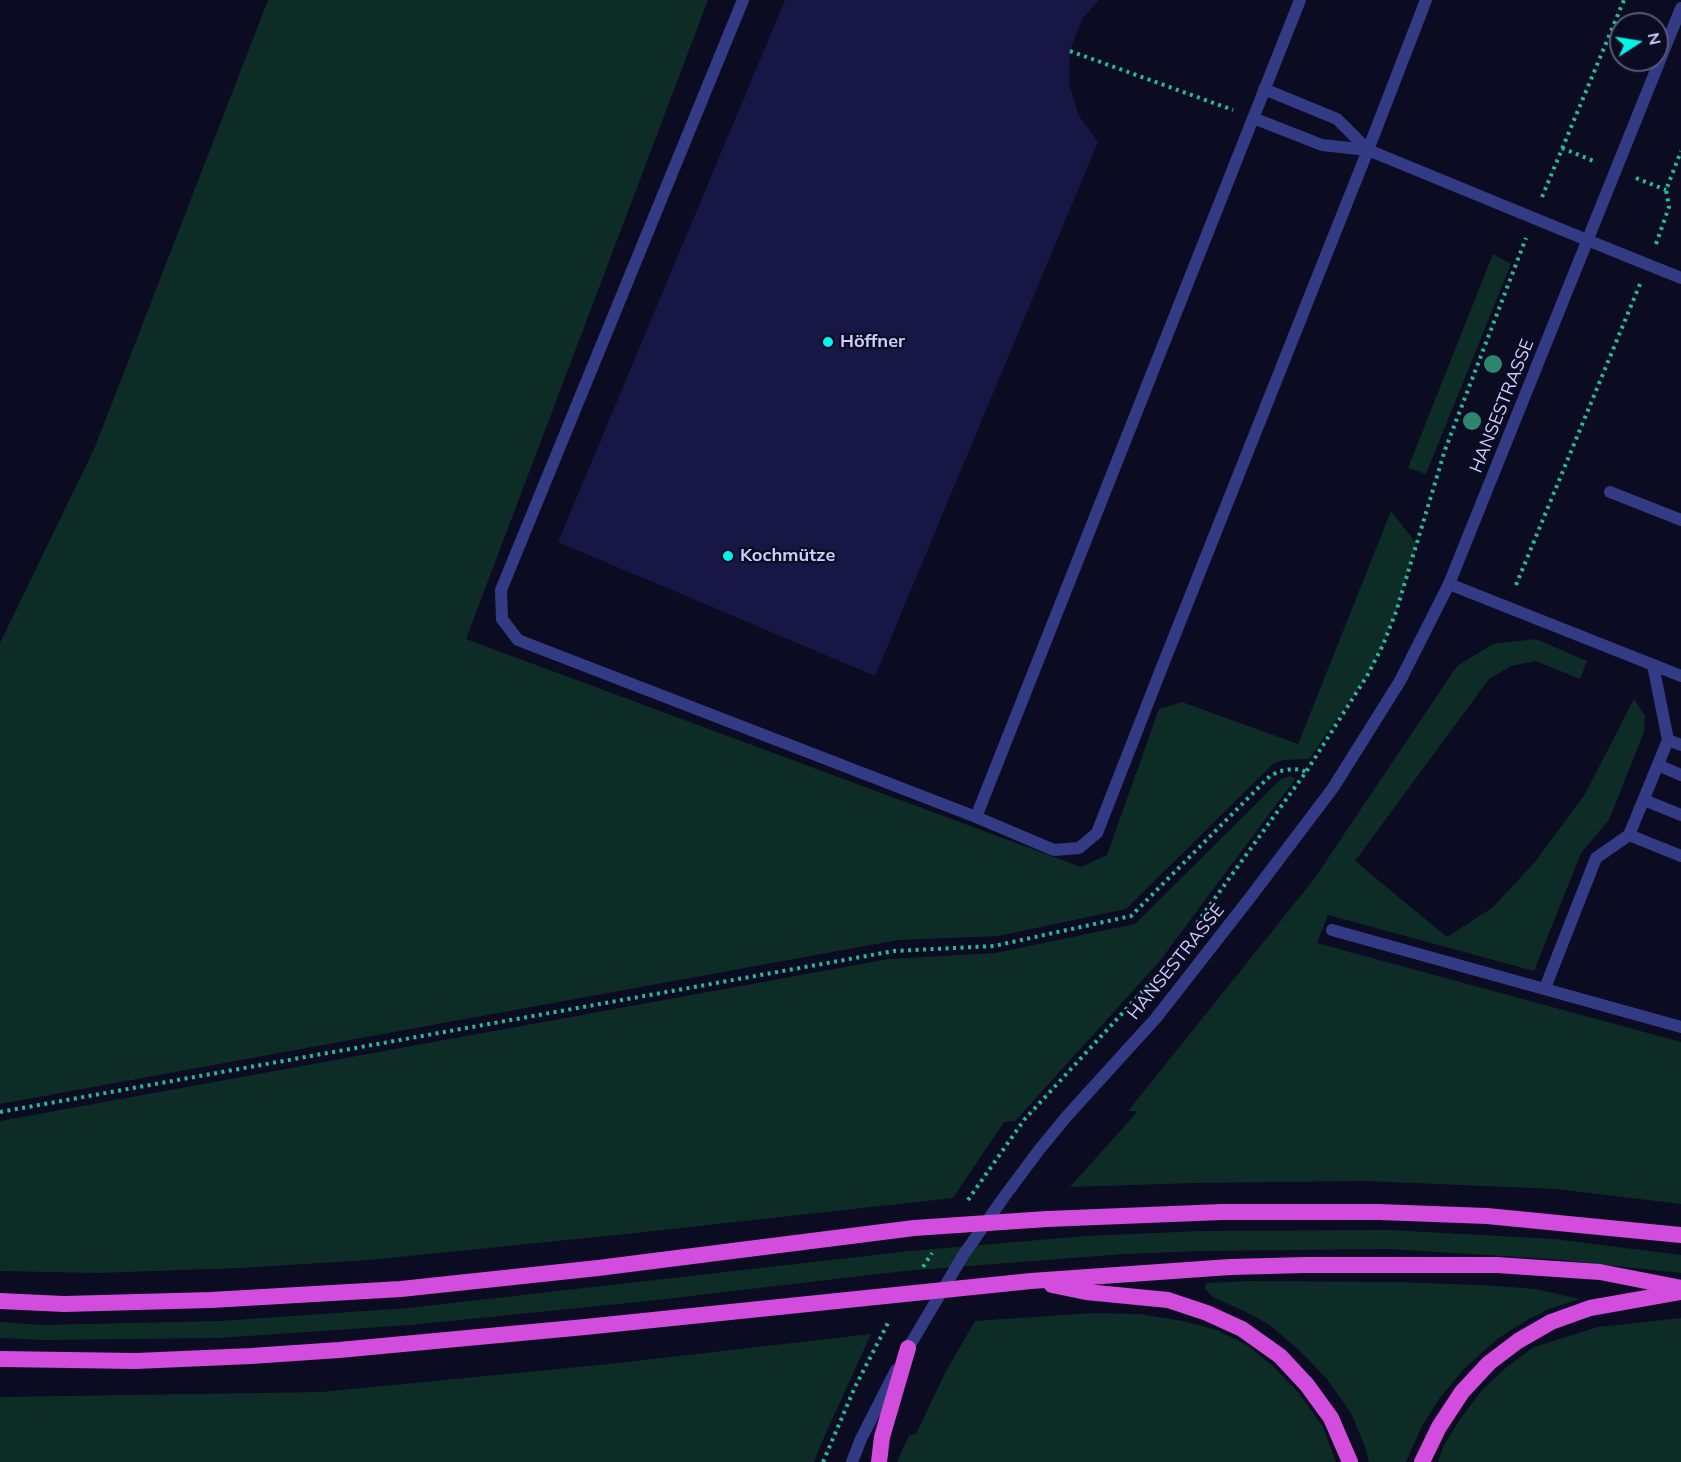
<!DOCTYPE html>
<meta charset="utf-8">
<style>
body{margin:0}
#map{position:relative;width:1681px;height:1462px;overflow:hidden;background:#0b0b21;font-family:Mulish,sans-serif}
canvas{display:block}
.north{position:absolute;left:1609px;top:12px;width:60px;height:60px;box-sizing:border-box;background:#0b0b21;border:2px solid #58597a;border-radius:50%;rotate:78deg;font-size:16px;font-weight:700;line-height:24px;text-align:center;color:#cbcdff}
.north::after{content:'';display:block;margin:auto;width:21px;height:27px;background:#00f6e9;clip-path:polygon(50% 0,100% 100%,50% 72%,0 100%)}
</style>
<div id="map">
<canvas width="1681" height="1462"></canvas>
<div class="north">N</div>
</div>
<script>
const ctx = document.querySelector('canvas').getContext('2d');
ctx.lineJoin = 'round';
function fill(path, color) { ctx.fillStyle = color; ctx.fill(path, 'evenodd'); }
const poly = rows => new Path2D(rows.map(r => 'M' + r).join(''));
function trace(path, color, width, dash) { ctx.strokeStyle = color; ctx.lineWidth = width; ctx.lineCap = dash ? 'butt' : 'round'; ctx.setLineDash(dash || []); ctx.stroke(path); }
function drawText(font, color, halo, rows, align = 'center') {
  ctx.font = font + ' Mulish,sans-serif'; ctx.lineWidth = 4.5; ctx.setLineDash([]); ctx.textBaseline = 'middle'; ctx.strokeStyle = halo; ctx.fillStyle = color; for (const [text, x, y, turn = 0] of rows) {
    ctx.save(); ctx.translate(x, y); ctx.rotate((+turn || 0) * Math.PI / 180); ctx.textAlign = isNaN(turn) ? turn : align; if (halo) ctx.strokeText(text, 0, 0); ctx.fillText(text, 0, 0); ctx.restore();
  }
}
const green = poly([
 [268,0,708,0,466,639,1081,867,1107,855,1159,709,1182,702,1298,744,1391,511,1416,543,1396,612,1383,645,1367,676,1309,759,1284,760,1273,764,1126,909,998,936,898,940,0,1104,0,643,95,447],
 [1493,254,1511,264,1426,474,1408,468],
 [1536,639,1587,661,1580,679,1536,661,1511,666,1489,679,1355,861,1447,937,1492,908,1535,862,1585,794,1634,699,1645,716,1644,732,1609,820,1581,853,1534,971,1328,915,1317,943,1681,1042,1681,1204,1556,1189,1365,1181,1195,1183,1070,1187,1138,1111,1128,1111,1314,879,1457,666,1493,644],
 [1290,776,1296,778,1159,962,1015,1121,1004,1122,953,1198,636,1233,369,1260,241,1268,98,1273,0,1271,0,1121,889,959,995,953,1135,924,1281,779],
 [1389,1230,1554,1239,1681,1255,1681,1273,1552,1259,1388,1249,1202,1251,1124,1254,904,1271,648,1301,410,1325,219,1338,43,1340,0,1338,0,1322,42,1325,220,1321,408,1308,910,1251,1086,1236,1201,1231],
 [1252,1281,1394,1282,1481,1285,1536,1289,1580,1299,1549,1309,1527,1320,1497,1339,1464,1369,1439,1399,1421,1428,1406,1462,1369,1462,1365,1447,1351,1413,1326,1378,1300,1351,1271,1326,1246,1312,1213,1297,1205,1289,1206,1283],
 [1094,1313,1139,1314,1183,1321,1217,1330,1247,1345,1273,1366,1299,1393,1323,1427,1336,1462,897,1462,909,1435,916,1434,945,1373,975,1321],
 [1681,1318,1681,1462,1438,1462,1443,1447,1460,1419,1483,1389,1508,1366,1534,1347,1598,1327],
 [871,1334,821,1444,814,1462,0,1462,0,1397,321,1392,609,1364]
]);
const building = poly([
 [785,0,1099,0,1082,19,1070,51,1069,84,1079,116,1098,142,875,676,558,542]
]);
const path = poly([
 [1070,51,1233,110],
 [1562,148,1596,162],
 [1636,178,1666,190],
 [1542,197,1624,0],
 [1656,244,1669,207,1666,190,1681,151],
 [1516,585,1640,284],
 [1197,923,1306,772,1367,676,1383,645,1396,612,1445,450,1526,238],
 [0,1112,894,951,994,946,1131,916,1270,776,1280,771,1292,769,1302,770,1306,772],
 [968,1200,1024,1120,1152,981],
 [923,1267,932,1253],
 [823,1462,855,1387,889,1321]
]);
const service = poly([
 [743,0,501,590,502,619,518,640,976,817,1054,850,1079,848,1097,833,1160,672,1368,150,1426,0],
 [1264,89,1337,119,1368,150],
 [1253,118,1322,145,1368,150,1587,240],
 [1610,492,1681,520],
 [1449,584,1681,676],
 [1653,665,1668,740,1681,745],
 [1658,765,1681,775],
 [1644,800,1681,815],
 [976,817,1300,0],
 [1629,835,1681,856],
 [1332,930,1681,1027],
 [1545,988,1596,858,1629,835,1668,740]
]);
const minor = poly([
 [1587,240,1681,278]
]);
const tertiary = poly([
 [904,1355,964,1254,1004,1197,1039,1150,1067,1116,1156,1018,1249,899,1333,788,1400,681,1449,584,1681,8],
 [852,1462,861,1439,896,1370]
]);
const trunk = poly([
 [1052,1285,1086,1292,1168,1300,1207,1313,1242,1329,1280,1356,1307,1385,1331,1418,1350,1462],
 [0,1301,64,1304,211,1300,401,1289,598,1268,914,1228,1047,1219,1222,1212,1379,1212,1487,1216,1681,1235],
 [0,1359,136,1361,251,1356,339,1350,585,1327,1031,1281,1230,1267,1306,1265,1497,1265,1600,1272,1681,1288],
 [879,1462,882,1437,908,1348],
 [1422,1462,1439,1427,1462,1392,1489,1363,1518,1341,1551,1322,1590,1308,1681,1292]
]);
const trees = [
 [1493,364],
 [1472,421]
];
const markers = [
 [828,342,6,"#00f6e9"],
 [728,556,6,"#00f6e9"]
];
const poiNames = [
 ["Höffner",840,342],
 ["Kochmütze",740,556]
];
const streetNames = [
 ["HANSESTRASSE",1502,406,-68],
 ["HANSESTRASSE",1176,962,-51]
];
fill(green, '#0e2c26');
fill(building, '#181644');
trace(path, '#23bb9b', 4, [3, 4.5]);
trace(service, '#323b84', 12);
trace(minor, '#323b84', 12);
trace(tertiary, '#323b84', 12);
trace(trunk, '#d24cdd', 16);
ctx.fillStyle = '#2f856c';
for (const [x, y] of trees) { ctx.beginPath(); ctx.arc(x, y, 9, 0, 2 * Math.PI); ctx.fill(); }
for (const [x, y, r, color] of markers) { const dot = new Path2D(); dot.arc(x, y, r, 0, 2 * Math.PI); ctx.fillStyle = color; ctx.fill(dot); trace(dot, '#0b0b21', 2); }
drawText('bold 18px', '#cbcdff', '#0b0b21', poiNames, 'left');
drawText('18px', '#cbcdff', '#0b0b21', streetNames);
</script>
